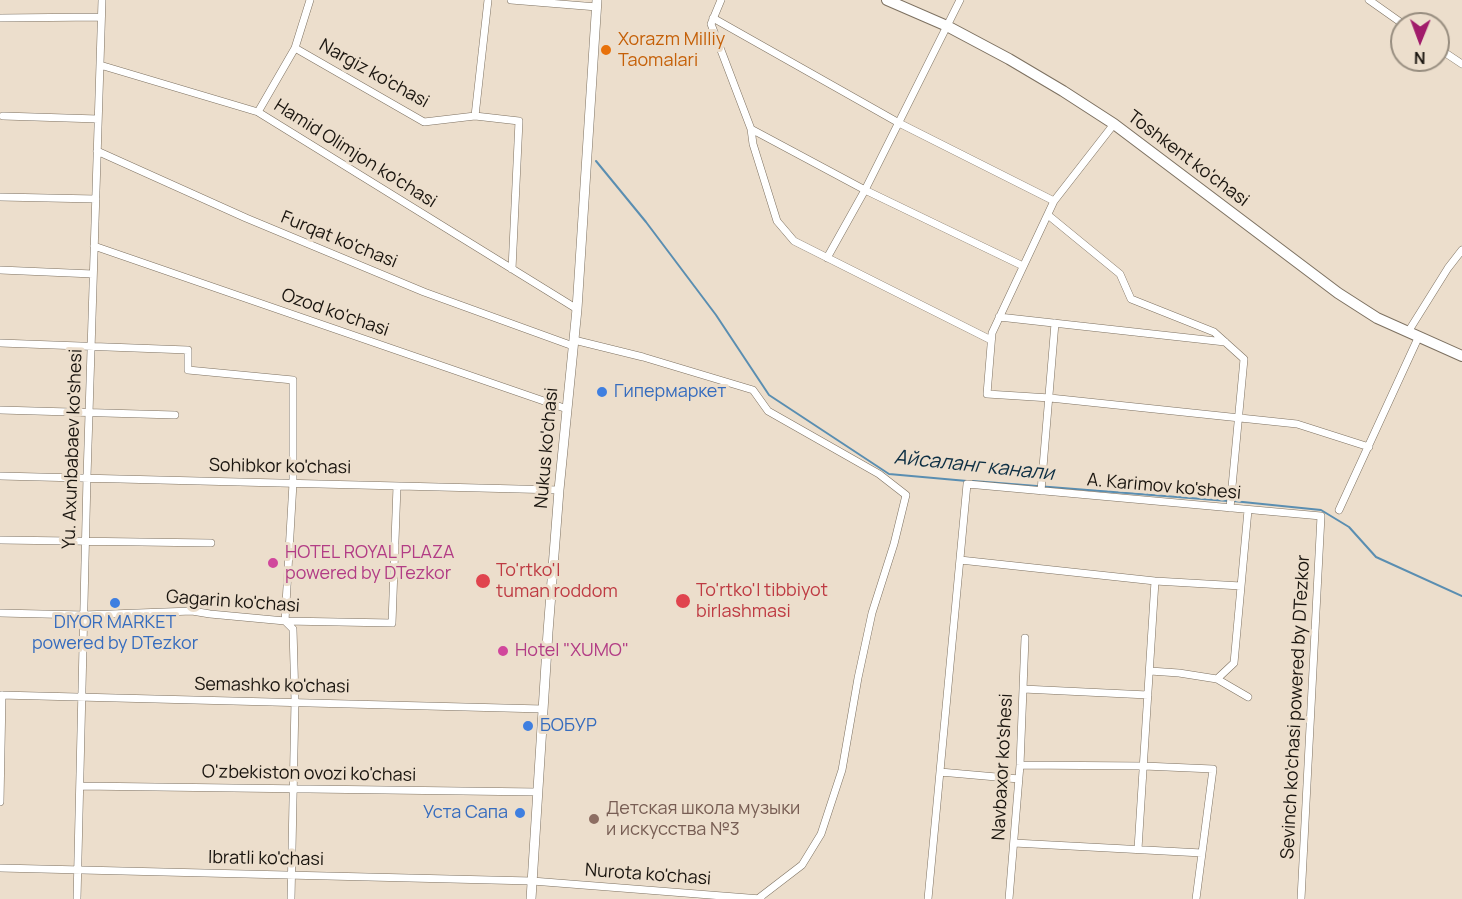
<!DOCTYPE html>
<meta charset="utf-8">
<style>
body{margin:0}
#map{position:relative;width:1462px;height:899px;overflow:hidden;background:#ecdecc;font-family:Manrope,sans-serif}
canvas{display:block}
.north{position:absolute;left:1390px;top:12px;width:60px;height:60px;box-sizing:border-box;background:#ecdecc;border:2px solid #988e80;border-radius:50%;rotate:181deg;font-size:16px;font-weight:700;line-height:24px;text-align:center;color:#1a150f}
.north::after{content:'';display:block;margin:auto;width:21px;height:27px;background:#a11c6b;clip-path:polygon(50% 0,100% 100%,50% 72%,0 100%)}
</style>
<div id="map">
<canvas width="1462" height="899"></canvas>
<div class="north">N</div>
</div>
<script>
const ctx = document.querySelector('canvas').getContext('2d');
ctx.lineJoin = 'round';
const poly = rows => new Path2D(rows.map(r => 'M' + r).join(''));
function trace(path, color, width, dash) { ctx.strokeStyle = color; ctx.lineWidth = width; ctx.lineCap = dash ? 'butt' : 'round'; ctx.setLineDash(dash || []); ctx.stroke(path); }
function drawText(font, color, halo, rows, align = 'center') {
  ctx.font = font + ' Manrope,sans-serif'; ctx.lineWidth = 6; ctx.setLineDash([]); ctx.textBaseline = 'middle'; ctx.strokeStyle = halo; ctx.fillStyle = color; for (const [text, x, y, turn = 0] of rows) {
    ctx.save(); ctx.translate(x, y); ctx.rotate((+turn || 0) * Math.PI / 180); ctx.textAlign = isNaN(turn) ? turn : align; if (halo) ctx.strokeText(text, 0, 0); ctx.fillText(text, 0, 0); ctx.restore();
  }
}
const stream = poly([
 [596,161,646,222,716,315,769,395,889,474,967,481],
 [973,481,1228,501],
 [1233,501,1321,510,1349,527,1376,557,1462,596]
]);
const minor = poly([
 [488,0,475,116,519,121,512,269],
 [511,0,597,7],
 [721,0,711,24,751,129,865,190,1023,266],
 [1369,0,1403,24],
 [0,18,101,17],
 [713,18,899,123,1054,201],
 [295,48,424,122,475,116],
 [1438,48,1462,64],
 [100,65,258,112,577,309],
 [258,112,295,48,310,0],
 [3,116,98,119],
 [1114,124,1054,201,992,333,987,394,1050,398,1297,424,1369,447],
 [751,129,753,144,777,221,794,241,991,340],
 [97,151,246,218,424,292,573,346],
 [0,197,96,199],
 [1048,215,1120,274,1131,299,1214,332,1244,359,1230,508],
 [94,246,567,409],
 [827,258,865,190,960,0],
 [0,270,93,274],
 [999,317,1225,342],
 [1408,332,1448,268,1462,250],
 [574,340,643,357,753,390,768,411,879,474,906,495,894,544,872,613,858,678,842,770,821,834,802,865,759,898],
 [0,343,188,350,188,370,293,380,293,483,285,621,293,629,295,701,291,899],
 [0,410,175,415],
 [0,476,559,490],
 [1041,491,1055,323],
 [1339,510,1419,336],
 [0,540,211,543],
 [960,560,1155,581,1241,586],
 [0,613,84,615,192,611,210,614,285,621,392,623,397,486],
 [1150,671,1179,673,1217,679,1248,697],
 [1217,679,1234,663,1248,510],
 [1023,689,1148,695],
 [0,695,543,709],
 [1020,765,1144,766,1213,769,1196,899],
 [940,772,1019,779],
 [80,786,538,792],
 [0,802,2,695],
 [1014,843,1202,853],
 [1138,849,1155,581],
 [0,868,532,881,761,899],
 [77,899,87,477,102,0],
 [928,899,967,484,1321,516,1301,899],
 [1009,899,1020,765,1025,638]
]);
const major = poly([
 [531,899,548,632,559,490,577,309,597,0]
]);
const highway = poly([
 [887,0,947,26,1009,59,1063,91,1114,124,1338,293,1377,318,1462,356]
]);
const markers = [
 [606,50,6,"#e8710a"],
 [602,392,6,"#3f7fe0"],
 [273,563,6,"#d1479c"],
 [483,581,8,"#e0444e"],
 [683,601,8,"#e0444e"],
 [115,603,6,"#3f7fe0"],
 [503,651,6,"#d1479c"],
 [528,726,6,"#3f7fe0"],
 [520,813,6,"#3f7fe0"],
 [594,819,6,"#8d6e63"]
];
const foodNames = [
 ["Xorazm Milliy",618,40],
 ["Taomalari",618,61]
];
const streetNames = [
 ["Nargiz ko'chasi",374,74,29],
 ["Hamid Olimjon ko'chasi",355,154,32],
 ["Toshkent ko'chasi",1188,159,37],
 ["Furqat ko'chasi",339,240,22],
 ["Ozod ko'chasi",335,313,19],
 ["Nukus ko'chasi",547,448,-85],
 ["Yu. Axunbabaev ko'shesi",73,449,-88],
 ["Sohibkor ko'chasi",280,467,1],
 ["A. Karimov ko'shesi",1164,487,5],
 ["Gagarin ko'chasi",233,602,4],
 ["Semashko ko'chasi",272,686,1],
 ["Sevinch ko'chasi powered by DTezkor",1296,707,-87],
 ["Navbaxor ko'shesi",1003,767,-87],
 ["O'zbekiston ovozi ko'chasi",309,774,1],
 ["Ibratli ko'chasi",266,859,1],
 ["Nurota ko'chasi",648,875,4]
];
const shopNames = [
 ["Гипермаркет",614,392],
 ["DIYOR MARKET",115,623,"center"],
 ["powered by DTezkor",115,644,"center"],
 ["БОБУР",540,726],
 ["Уста Сапа",508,813,"right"]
];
const hotelNames = [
 ["HOTEL ROYAL PLAZA",285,553],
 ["powered by DTezkor",285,574],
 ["Hotel \"XUMO\"",515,651]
];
const healthNames = [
 ["To'rtko'l",496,571],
 ["tuman roddom",496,592],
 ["To'rtko'l tibbiyot",696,591],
 ["birlashmasi",696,612]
];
const educationNames = [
 ["Детская школа музыки",606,809],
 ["и искусства №3",606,830]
];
const waterNames = [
 ["Айсаланг канали",974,466,6]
];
trace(stream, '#5a8eb1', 2);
trace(minor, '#7d7161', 8);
trace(major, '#7d7161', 10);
trace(highway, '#7d7161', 12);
trace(minor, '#fff', 7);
trace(major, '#fff', 9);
trace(highway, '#fff', 10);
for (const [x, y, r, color] of markers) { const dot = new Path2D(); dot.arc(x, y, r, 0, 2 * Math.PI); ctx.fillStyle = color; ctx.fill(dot); trace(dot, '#ecdecc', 2); }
drawText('18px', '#c56008', '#ecdecc', foodNames, 'left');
drawText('18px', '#1a150f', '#ecdecc', streetNames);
drawText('18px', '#366cbe', '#ecdecc', shopNames, 'left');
drawText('18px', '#b23c85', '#ecdecc', hotelNames, 'left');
drawText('18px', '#be3a42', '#ecdecc', healthNames, 'left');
drawText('18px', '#785e54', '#ecdecc', educationNames, 'left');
drawText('italic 20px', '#0d2f44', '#ecdecc', waterNames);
</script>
